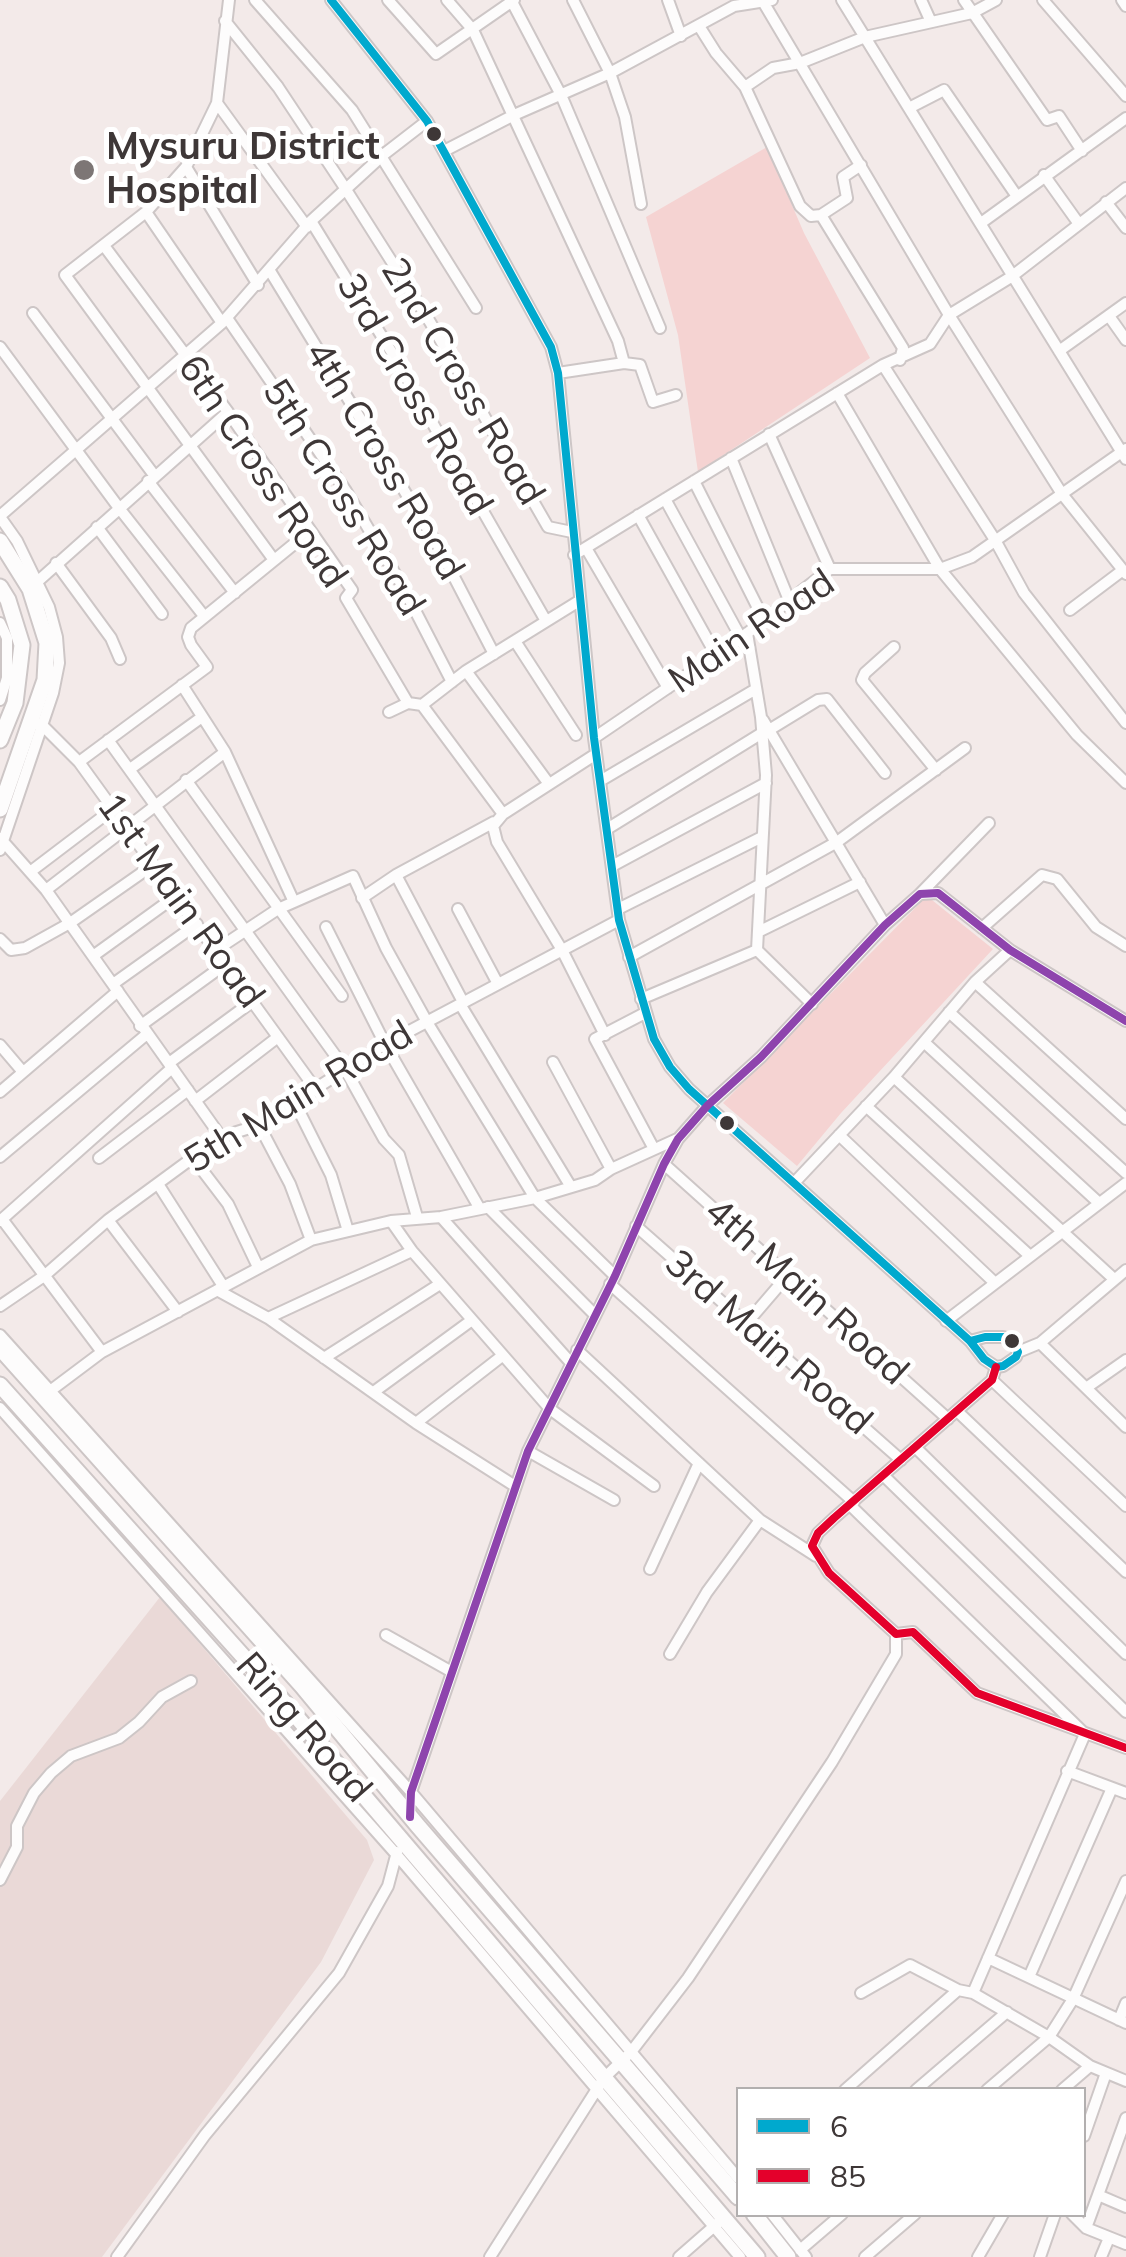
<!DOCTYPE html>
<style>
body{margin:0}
#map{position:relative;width:1126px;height:2257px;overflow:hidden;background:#f3eae9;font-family:Mulish,sans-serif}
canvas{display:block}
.legend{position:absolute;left:736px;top:2087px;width:350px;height:130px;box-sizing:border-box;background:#fff;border:2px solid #b2afaf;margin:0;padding:12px 18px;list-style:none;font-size:30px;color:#3e3737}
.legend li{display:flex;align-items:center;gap:20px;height:50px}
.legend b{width:50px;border:2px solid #b2afaf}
</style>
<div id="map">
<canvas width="1126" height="2257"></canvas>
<ul class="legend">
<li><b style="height:12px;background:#00a9ce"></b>6</li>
<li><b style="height:12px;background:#e4002b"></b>85</li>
</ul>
</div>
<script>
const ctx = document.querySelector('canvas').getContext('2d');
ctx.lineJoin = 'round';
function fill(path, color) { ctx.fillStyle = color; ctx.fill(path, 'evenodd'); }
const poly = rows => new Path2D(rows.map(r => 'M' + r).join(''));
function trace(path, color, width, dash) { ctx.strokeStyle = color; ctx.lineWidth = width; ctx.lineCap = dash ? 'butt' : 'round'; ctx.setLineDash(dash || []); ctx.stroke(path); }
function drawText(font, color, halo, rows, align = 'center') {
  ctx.font = font + ' Mulish,sans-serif'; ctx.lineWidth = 10; ctx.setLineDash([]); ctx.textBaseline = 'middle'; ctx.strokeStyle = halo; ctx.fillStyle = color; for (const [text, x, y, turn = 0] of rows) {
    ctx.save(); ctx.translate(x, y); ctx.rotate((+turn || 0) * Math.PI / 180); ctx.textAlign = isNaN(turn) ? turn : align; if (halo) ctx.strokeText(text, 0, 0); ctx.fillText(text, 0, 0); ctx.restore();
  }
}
const built = poly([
 [160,1597,367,1840,374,1860,321,1962,102,2257,0,2257,0,1801]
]);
const green = poly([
 [767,147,804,233,870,358,698,472,678,335,646,217],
 [927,896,993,949,841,1113,797,1166,723,1103]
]);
const minor = poly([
 [229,0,217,103,186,167,146,212,65,275,274,560],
 [255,0,352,110,476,308],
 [331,0,427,121,551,347,558,373,594,738,619,920,654,1039,670,1067,689,1089,970,1341,984,1359,996,1367,1003,1366,1016,1357,1018,1352,1012,1341,1003,1337,985,1337,970,1341],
 [388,0,436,54,514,0],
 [447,0,473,30,618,341,624,363,558,373],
 [511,0,561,95,660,328],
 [573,0,610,73,625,117,641,204],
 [668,0,681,36],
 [762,0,949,315,1062,494,1126,574],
 [842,0,1126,459],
 [921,0,931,22],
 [964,0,1047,120,1059,116,1082,151],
 [1043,0,1126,96],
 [1122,0,1126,6],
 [225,21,278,87,345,188,430,322,548,527,572,532],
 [699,26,716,53,745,87,800,206,811,216,821,215],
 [745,87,773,68,800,63,865,37,972,13,996,0],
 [217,103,307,227],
 [909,108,944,90,1016,195],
 [444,151,514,115,610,73,734,6,772,0],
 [861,165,843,177,847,198,821,215,903,348,900,360],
 [186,167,258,285],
 [1044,175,1079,224],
 [1106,202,1126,228],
 [146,212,222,323],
 [311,221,394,356,546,621],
 [981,223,1126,118],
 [105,247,228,412,352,590,346,598,408,703],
 [270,271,438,546,494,654],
 [33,313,154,475],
 [1109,316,1126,340],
 [227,318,346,491,403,587,452,682],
 [0,347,119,508,204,616],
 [1059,351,1126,303],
 [624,363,640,365,653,402,676,395],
 [883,365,995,540,1024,593,1126,723],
 [837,393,940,569,1077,735,1126,783],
 [769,434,830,569],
 [731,458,789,600],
 [148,481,235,593],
 [694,481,763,618],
 [665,499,741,638],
 [638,515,716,655],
 [0,516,222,323,311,221,383,155,427,121],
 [0,517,17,541,49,607,57,637,59,663,53,693,0,850],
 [97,527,162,614],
 [586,548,668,688],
 [574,555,883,365,930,344,949,315,1011,277,1126,188],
 [56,563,111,638,120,659],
 [37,582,228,412],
 [1070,610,1123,570],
 [0,623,7,638,7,678,0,700],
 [747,633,761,717,766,775,757,950],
 [515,641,576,735],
 [894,647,865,673,862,680,936,770],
 [466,671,549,784],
 [182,685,225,752,294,902],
 [422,705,503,814],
 [389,712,408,703,422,705,466,671,579,601],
 [763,720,885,925],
 [32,722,43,726,79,762,317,1091],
 [769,730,818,700,827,699,885,773],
 [594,738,741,638,830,569,940,569,972,557,1126,449],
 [108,740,345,1069,384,1139,399,1155,417,1217],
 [596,754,503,814,493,826,497,842,562,950,605,1035],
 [79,762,207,667,191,645,188,637,191,628,310,531],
 [130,769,202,717],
 [186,780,342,996],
 [600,781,756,689],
 [607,829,762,733],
 [0,838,46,890,221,1137],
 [612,866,766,783],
 [30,872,113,809],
 [396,875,463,1002],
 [46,890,225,752],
 [920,894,989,823],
 [362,898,396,875,494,822],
 [458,909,498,984],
 [618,909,762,837],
 [326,927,385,1044,480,1209],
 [982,928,1042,875,1057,879,1096,927,1126,946],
 [758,932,860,882],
 [0,939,11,950,25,948,70,923,153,865],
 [216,950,278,909,353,876,386,948,427,1022,535,1198,615,1276],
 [757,950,812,1004],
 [93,956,176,896],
 [629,957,837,842,965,748],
 [975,982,1126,1119],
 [113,984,197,924],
 [641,999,757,950],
 [460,1004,571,1187],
 [949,1012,1126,1173],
 [645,1013,595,1039,654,1149],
 [140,1026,224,965],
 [925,1043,1099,1203],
 [0,1045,23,1072],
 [553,1062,611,1169],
 [169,1063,253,1001],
 [894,1077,1114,1279],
 [0,1092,118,991],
 [195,1101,278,1037],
 [295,1103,331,1175,348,1231],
 [866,1106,1030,1256],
 [259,1125,290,1184,311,1240],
 [839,1135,995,1283],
 [0,1157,147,1034],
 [99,1158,188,1090],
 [193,1158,228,1204,258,1267],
 [664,1164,948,1419],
 [794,1183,894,1077,975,982,1010,950],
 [158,1184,223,1286],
 [488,1207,595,1315],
 [441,1217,571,1363],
 [2,1219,102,1352],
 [108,1220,178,1312],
 [0,1221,172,1068],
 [391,1221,412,1251,550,1409,654,1486],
 [636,1226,901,1460],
 [610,1284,854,1502],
 [217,1290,268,1318,416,1423,515,1486],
 [0,1306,44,1276,108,1220,221,1137,259,1125,385,1044,619,920],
 [268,1318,412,1251],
 [946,1321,1126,1183],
 [746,1324,788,1275],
 [0,1335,411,1792,738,2178],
 [1040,1343,1126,1427],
 [577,1350,760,1520,816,1556],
 [1018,1352,1040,1343,1126,1270],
 [324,1358,440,1284],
 [996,1367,992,1380,834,1518,818,1533,812,1546,829,1573,896,1634,913,1632,977,1693,1126,1748],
 [992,1380,1126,1506],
 [1086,1388,1126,1360],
 [50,1391,102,1352,311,1240,391,1221,441,1217,535,1198,595,1180,611,1169,677,1139],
 [375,1391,472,1320],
 [0,1408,396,1854,740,2257],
 [957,1411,1126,1572],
 [416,1423,502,1356],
 [915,1447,1126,1654],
 [528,1451,614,1500],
 [884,1476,1126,1712],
 [850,1505,1085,1734,973,1993,1049,2037,1090,2066,1126,2081],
 [650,1569,699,1463],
 [386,1635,452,1672],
 [670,1654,707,1592,760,1520],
 [1067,1771,1126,1793],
 [410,1817,411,1792,528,1451,615,1276,664,1164,678,1139,708,1105,761,1057,885,925,920,894,938,893,1010,950,1126,1021],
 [0,1880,17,1847,17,1826,34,1793,51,1773,71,1756,119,1738,139,1722,162,1697,191,1681],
 [988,1958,1126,2023],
 [1029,1977,1112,1788],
 [861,1993,910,1965,958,1990],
 [1119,2020,1126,2003],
 [845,2090,958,1990,973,1993],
 [916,2090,1007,2012],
 [987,2090,1049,2037,1073,1999,1126,1881],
 [1062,2090,1090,2066],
 [1084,2136,1106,2073],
 [1098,2195,1126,2207],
 [772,2214,806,2257],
 [1072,2214,1086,2228,1126,2244],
 [1086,2228,1126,2118],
 [800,2250,842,2214],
 [117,2257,205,2135,339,1973,388,1886,397,1852],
 [490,2257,604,2078,631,2052,688,1978,832,1762,896,1654,896,1634],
 [679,2257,719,2222],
 [865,2257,915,2214],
 [978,2257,1003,2214],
 [1040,2257,1055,2214],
 [1101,2257,1109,2238]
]);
const highway = poly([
 [0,541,30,589,47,643,45,680,0,809],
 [0,587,8,600,22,645,15,703,0,740],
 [0,1348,302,1686,418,1826,738,2197],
 [0,1385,284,1702,757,2257],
 [754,2214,788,2257]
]);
const bus1 = poly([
 [331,0,427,121,551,347,558,373,594,738,619,920,654,1039,670,1067,689,1089,970,1341,984,1359,996,1367,1003,1366,1016,1357,1018,1352,1012,1341,1003,1337,985,1337,970,1341]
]);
const bus2 = poly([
 [996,1367,992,1380,834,1518,818,1533,812,1546,829,1573,896,1634,913,1632,977,1693,1126,1748]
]);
const bus3 = poly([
 [410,1817,411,1792,528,1451,615,1276,664,1164,678,1139,708,1105,761,1057,885,925,920,894,938,893,1010,950,1126,1021]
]);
const markers = [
 [434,134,9,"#3e3737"],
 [84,170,12,"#7d7675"],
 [727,1123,9,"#3e3737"],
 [1012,1341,9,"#3e3737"]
];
const poiNames = [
 ["Mysuru District",106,148],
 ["Hospital",106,192]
];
const streetNames = [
 ["2nd Cross Road",462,382,59],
 ["3rd Cross Road",414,395,60],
 ["4th Cross Road",384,461,59],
 ["6th Cross Road",262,472,56],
 ["5th Cross Road",343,498,58],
 ["Main Road",752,632,-34],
 ["1st Main Road",180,901,54],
 ["5th Main Road",299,1098,-31],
 ["4th Main Road",806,1292,42],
 ["3rd Main Road",768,1343,41],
 ["Ring Road",303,1728,49]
];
fill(built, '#ead9d7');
fill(green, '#f5d3d2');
trace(minor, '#cdc6c6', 14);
trace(highway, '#cdc6c6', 19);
trace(minor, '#fdfcfc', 10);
trace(highway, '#fdfcfc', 15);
trace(bus1, '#00a9ce', 8);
trace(bus2, '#e4002b', 8);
trace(bus3, '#8e44ad', 8);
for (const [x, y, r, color] of markers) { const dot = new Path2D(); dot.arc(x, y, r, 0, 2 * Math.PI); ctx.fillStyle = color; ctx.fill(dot); trace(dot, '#fff', 4); }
drawText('bold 38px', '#3e3737', '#fff', poiNames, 'left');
drawText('38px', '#3e3737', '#fff', streetNames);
</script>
